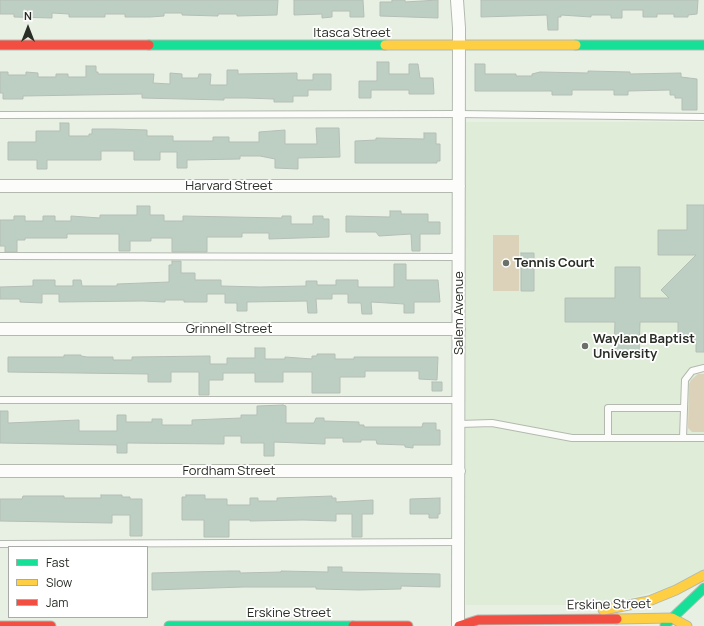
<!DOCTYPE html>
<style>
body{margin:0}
#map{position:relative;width:704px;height:626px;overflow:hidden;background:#e8f0e4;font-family:Manrope,sans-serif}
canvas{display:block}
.legend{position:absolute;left:8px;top:546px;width:140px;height:72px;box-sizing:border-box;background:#fff;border:1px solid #a9aba8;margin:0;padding:5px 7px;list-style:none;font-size:12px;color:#282d25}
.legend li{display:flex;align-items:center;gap:8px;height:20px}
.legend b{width:20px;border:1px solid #a9aba8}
.north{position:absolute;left:8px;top:8px;width:40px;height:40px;-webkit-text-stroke:3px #fff;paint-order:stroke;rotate:0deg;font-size:11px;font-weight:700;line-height:16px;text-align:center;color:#282d25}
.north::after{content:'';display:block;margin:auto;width:14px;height:18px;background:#282d25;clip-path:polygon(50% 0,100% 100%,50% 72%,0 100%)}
</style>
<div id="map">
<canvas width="704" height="626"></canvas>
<ul class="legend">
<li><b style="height:5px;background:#16e098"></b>Fast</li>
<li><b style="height:5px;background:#ffcf43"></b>Slow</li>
<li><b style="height:5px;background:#f24e42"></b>Jam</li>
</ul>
<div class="north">N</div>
</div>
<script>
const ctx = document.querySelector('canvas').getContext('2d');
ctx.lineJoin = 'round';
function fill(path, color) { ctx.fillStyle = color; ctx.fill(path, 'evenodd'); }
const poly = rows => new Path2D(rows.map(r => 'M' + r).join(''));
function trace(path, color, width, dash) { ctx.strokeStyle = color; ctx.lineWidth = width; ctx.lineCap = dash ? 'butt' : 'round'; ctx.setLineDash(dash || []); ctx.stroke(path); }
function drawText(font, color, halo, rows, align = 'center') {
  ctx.font = font + ' Manrope,sans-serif'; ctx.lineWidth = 3.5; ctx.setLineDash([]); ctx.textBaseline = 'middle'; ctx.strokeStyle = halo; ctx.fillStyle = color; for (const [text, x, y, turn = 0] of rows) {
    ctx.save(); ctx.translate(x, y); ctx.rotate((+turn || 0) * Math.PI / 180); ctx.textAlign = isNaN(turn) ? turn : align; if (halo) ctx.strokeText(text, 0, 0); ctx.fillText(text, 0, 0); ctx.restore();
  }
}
const built = poly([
 [465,122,704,122,704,569,674,587,603,605,466,605]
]);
const green = poly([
 [493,235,519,235,519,291,493,291],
 [698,374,704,374,704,432,692,432,688,428,689,384,691,380]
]);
const building = poly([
 [0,0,278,0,277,15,237,16,237,14,218,14,218,16,182,15,182,13,164,13,164,16,150,17,125,17,125,14,105,14,105,17,69,17,69,14,52,13,52,18,14,17,14,14,0,14,0,0],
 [294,0,363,0,364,17,350,17,350,11,332,11,332,17,322,18,322,14,294,15,294,0],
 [392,0,405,0,405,2,438,0,438,18,380,16,380,2,392,2,392,0],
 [481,0,698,0,697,14,688,15,688,17,674,17,674,14,657,14,657,17,643,17,643,10,622,10,622,18,611,18,611,15,591,15,591,17,561,15,561,17,558,17,558,30,548,30,547,15,481,17,481,0],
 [377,62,389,62,389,74,409,74,409,64,418,64,420,78,433,78,434,94,409,94,409,90,371,90,371,98,359,98,359,81,377,81,377,62],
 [475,64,485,64,485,74,516,74,516,76,532,76,532,74,540,72,588,73,588,71,630,72,630,74,681,73,681,77,697,79,697,110,682,110,682,98,675,98,675,95,670,95,670,90,628,91,628,95,614,95,614,90,572,90,572,95,552,95,552,91,475,91,475,64],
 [86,66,96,66,96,72,98,72,98,74,154,74,153,83,170,84,170,73,182,74,182,78,198,78,199,74,211,74,210,85,227,85,227,70,238,70,238,74,297,73,297,80,313,80,313,74,331,74,331,90,308,90,308,96,293,96,293,102,274,102,274,99,246,98,224,98,224,100,142,98,142,94,23,96,23,99,3,99,3,93,0,93,0,72,8,72,8,75,26,75,26,72,38,73,38,77,56,77,56,74,68,74,68,77,86,77,86,66],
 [60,123,69,123,69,136,89,136,89,134,92,134,92,129,113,129,147,130,147,136,173,136,173,141,213,141,213,137,229,137,229,142,259,142,259,132,285,130,285,144,317,144,316,128,339,128,340,157,298,158,298,169,275,168,275,159,260,156,240,156,240,159,187,160,187,168,177,168,177,152,160,152,160,160,134,160,134,151,101,151,101,160,47,160,47,169,37,169,37,160,8,160,8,142,36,142,36,131,60,131,60,123],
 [424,133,436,133,436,144,440,144,440,161,437,161,437,163,355,163,355,141,376,140,376,138,424,139,424,133],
 [687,205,704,205,704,352,696,352,696,343,678,343,678,322,640,322,639,353,614,353,615,322,565,322,565,298,615,298,615,267,640,267,640,298,669,298,661,290,696,255,658,255,658,230,687,230,687,205],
 [137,206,150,206,150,215,164,215,164,221,183,221,183,216,282,218,282,216,291,216,291,224,313,224,313,216,323,216,323,219,329,219,329,237,269,239,269,233,242,233,242,237,207,237,207,252,172,252,172,238,151,238,151,241,130,241,130,251,119,251,119,234,67,234,67,238,25,238,25,240,17,240,17,252,5,252,5,246,0,246,0,220,14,220,14,216,25,216,25,221,43,221,43,216,55,216,55,221,71,221,71,216,100,218,100,215,137,215,137,206],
 [390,211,401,211,401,214,428,214,428,222,440,222,440,234,420,234,420,251,412,251,411,234,379,236,376,232,346,232,346,216,390,217,390,211],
 [521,253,534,253,534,291,521,291,521,253],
 [172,261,181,261,181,273,195,273,195,280,221,280,221,286,260,287,306,286,306,281,317,281,317,285,336,285,336,280,358,280,358,287,394,287,394,264,406,264,406,280,438,280,440,302,414,302,414,313,404,313,404,304,371,302,372,314,362,314,361,303,348,303,348,294,332,294,332,299,316,299,317,313,308,313,307,301,247,302,247,311,237,311,237,303,225,303,225,294,207,294,207,302,184,302,184,300,165,300,165,302,143,301,59,302,59,294,42,294,42,303,20,302,20,299,0,299,0,287,33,286,33,280,55,280,55,286,73,286,73,280,81,280,82,286,117,286,117,284,169,282,169,265,172,265,172,261],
 [255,348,265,348,265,359,285,359,285,357,312,359,312,356,317,356,317,354,335,354,335,359,354,359,354,357,438,357,437,380,419,379,419,371,365,371,365,377,340,377,340,393,312,393,312,372,283,372,283,382,255,382,255,373,223,373,223,380,209,380,209,395,199,395,199,372,171,372,171,382,148,382,148,374,8,372,8,357,64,357,64,355,81,355,81,356,87,357,113,357,113,360,132,360,132,357,210,356,210,364,227,364,227,358,255,358,255,348],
 [432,382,442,382,442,391,432,391,432,382],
 [283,405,286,406,286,423,314,423,316,418,324,418,324,421,359,422,359,425,364,425,364,427,422,427,423,423,436,423,436,430,440,430,440,445,413,445,413,448,405,447,405,445,377,444,376,440,361,440,361,442,343,442,343,438,325,438,325,444,274,442,274,456,264,456,264,443,241,443,241,436,224,436,224,444,127,443,127,453,117,453,117,445,0,443,0,411,8,411,8,423,79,420,79,431,117,431,117,415,126,415,126,422,152,422,152,419,162,419,162,425,192,425,192,420,241,418,241,415,257,415,257,406,283,405],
 [101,495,122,495,122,497,130,497,130,499,142,499,142,536,130,536,130,515,112,515,112,523,0,521,0,499,22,499,23,496,64,496,64,498,101,498,101,495],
 [186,495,205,495,205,499,227,499,227,505,250,505,250,498,258,498,258,501,277,501,277,498,332,496,332,498,336,498,336,502,373,500,373,514,362,514,362,537,352,537,352,514,336,514,336,521,303,520,250,521,250,520,229,520,229,537,204,537,204,520,182,520,182,497,186,497,186,495],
 [440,498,440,514,438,514,438,518,429,518,429,514,410,514,410,499,440,498],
 [328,567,342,567,342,572,440,574,440,587,401,586,401,589,359,590,316,589,316,587,244,587,152,590,152,573,229,571,240,571,240,573,281,572,281,571,328,572,328,567]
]);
const lane = poly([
 [0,115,459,114,704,117],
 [0,256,459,257],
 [0,400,459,400],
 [459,424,492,423,572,438,704,438],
 [608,438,608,408,683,408],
 [683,438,685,380,692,371,704,368],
 [0,544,459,542]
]);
const street = poly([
 [457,0,459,28,458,626],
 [0,186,459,186],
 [0,329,459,329],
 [0,471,459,471]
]);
const fast = poly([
 [149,45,385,45],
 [576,45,704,45],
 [665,625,704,588],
 [169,626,353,626]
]);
const slow = poly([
 [385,45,576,45],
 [603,610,649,601,676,590,704,575],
 [617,619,672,618,687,626]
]);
const jam = poly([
 [0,45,149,45],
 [0,626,51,626],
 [353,626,408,626],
 [459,626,478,620,617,619]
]);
const markers = [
 [506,263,4,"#6b7168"],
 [585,346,4,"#6b7168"]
];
const streetNames = [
 ["Itasca Street",352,33],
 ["Harvard Street",229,186],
 ["Salem Avenue",459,313,-90],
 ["Grinnell Street",229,329],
 ["Fordham Street",229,471],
 ["Erskine Street",609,605,-1],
 ["Erskine Street",289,613]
];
const poiNames = [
 ["Tennis Court",514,263],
 ["Wayland Baptist",593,339],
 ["University",593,354]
];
fill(built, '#dfedd8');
fill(green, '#dcd1b9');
fill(building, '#bdcfc3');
trace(building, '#b5beb6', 1);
trace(lane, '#b3b9af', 8);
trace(street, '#b3b9af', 14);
trace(fast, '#b3b9af', 11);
trace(slow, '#b3b9af', 11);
trace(jam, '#b3b9af', 11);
trace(lane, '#fcfdfb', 6);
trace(street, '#fcfdfb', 12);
trace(fast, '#16e098', 9);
trace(slow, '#ffcf43', 9);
trace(jam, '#f24e42', 9);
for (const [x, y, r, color] of markers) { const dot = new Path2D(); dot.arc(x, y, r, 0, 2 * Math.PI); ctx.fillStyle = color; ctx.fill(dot); trace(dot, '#fff', 1.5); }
drawText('13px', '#282d25', '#fff', streetNames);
drawText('bold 13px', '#282d25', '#fff', poiNames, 'left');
</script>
